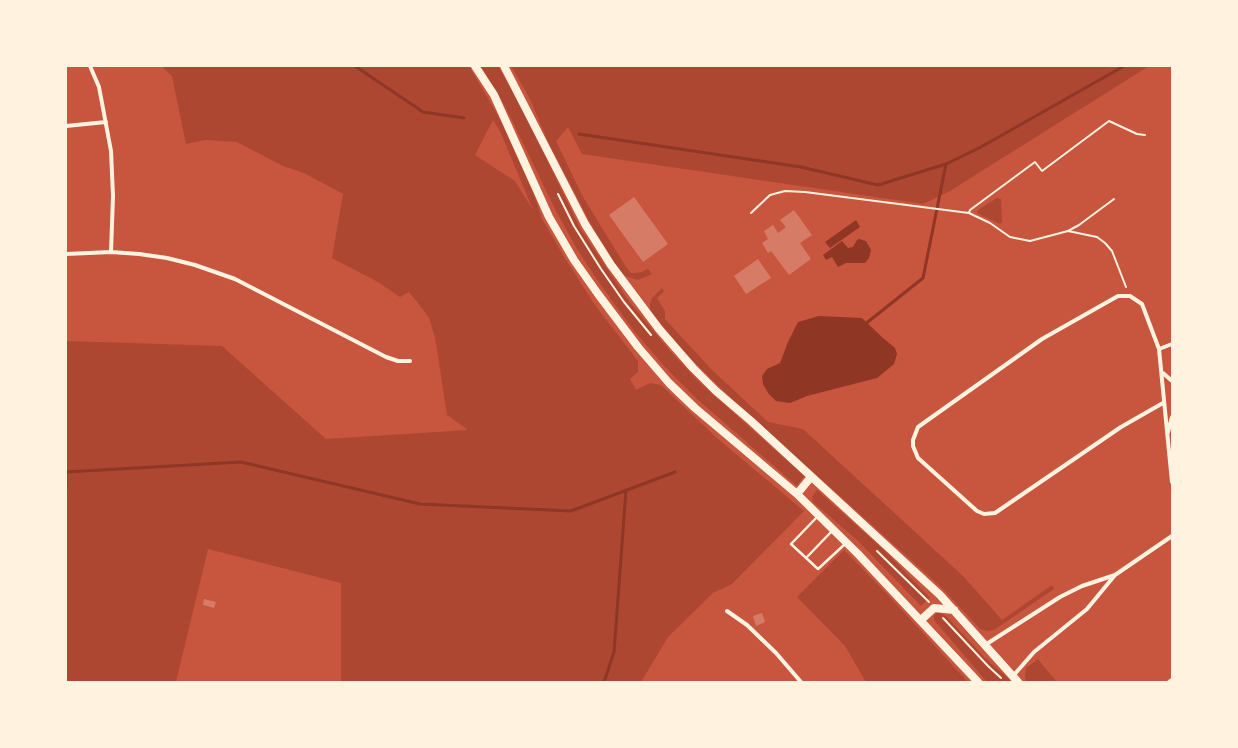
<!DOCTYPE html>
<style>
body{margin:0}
#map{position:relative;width:1238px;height:748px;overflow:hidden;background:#c8553d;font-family:Quicksand,sans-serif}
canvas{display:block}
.frame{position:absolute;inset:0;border:67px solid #fff3e0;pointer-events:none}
</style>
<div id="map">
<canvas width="1238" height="748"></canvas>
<div class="frame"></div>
</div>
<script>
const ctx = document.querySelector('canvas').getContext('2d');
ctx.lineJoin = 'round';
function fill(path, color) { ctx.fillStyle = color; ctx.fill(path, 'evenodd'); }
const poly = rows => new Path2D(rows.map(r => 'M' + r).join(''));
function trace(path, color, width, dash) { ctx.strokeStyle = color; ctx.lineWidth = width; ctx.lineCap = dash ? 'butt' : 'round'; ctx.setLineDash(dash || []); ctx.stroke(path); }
const green = poly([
 [161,66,469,66,500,119,534,194,542,219,566,260,595,305,638,361,638,372,630,379,636,390,650,383,661,385,718,439,804,511,732,584,713,593,668,637,641,682,341,682,341,583,208,549,176,682,66,682,66,341,222,346,326,439,468,430,447,415,435,337,429,318,418,303,409,292,400,297,378,282,332,258,343,194,304,173,283,166,237,142,205,140,186,144,172,76],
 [493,120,500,131,533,210,515,181,475,155],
 [481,66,498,66,519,102,580,228,628,300,669,350,699,382,804,476,797,486,698,400,666,368,634,331,600,284,577,249,556,211,506,108],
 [511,66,1149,66,950,191,923,204,582,154,568,127,556,141,583,197,626,267,631,273,635,273,642,272,648,269,652,274,638,280,625,276,614,263,594,230,550,146,529,97],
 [997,198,1001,199,1002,222,1000,224,977,213,978,210],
 [662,288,664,291,657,298,665,311,665,319,712,370,768,422,803,429,964,577,1002,620,1052,585,1054,589,994,630,987,631,980,629,941,587,733,400,686,354,650,310,650,304,652,298],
 [817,490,884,550,930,598,927,600,921,606,857,540,813,502,812,497],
 [844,550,887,594,968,682,866,682,845,646,797,597],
 [938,612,946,616,984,657,1012,682,987,682,934,620,934,616],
 [1038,659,1045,668,1057,682,1026,682,1025,676,1026,668]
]);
const water = poly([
 [856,220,860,227,830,248,825,242],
 [859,239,866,241,871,250,869,258,865,263,846,263,838,267,832,257,826,260,823,255,842,241,848,248,853,247,857,240],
 [819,316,862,318,883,338,895,348,897,354,894,364,877,378,807,396,790,403,776,401,768,393,763,384,762,376,767,369,780,363,788,342,798,322]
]);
const stream = poly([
 [355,66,423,112,464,118],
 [579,134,801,167,878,185,946,164],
 [864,325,923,278,946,164,981,147,1124,66],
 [66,472,241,462,420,504,571,511,675,472],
 [66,488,66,472],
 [604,682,614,652,626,490]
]);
const building = poly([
 [634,197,668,244,643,262,609,215],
 [794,210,812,235,800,243,811,259,789,275,771,251,768,253,762,243,768,239,764,231,773,225,778,233,786,227,780,220],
 [758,259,771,278,746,294,734,276],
 [204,599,216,602,214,608,203,605],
 [762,613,765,622,756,626,753,616]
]);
const path = poly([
 [558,194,574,226,601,269,624,302,651,335],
 [751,213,770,195,785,191,805,192,969,213,990,223,1010,237,1030,241,1068,231,1079,225,1114,199],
 [969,213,970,210,1035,162,1042,171,1109,121,1137,134,1145,135],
 [1068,231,1097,237,1105,243,1112,251,1126,287],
 [877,551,929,602],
 [943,618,988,666,1001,678]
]);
const service = poly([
 [818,516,791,544,818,569,845,544],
 [806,558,832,531]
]);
const minor = poly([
 [90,66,99,87,111,151,113,196,111,252],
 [66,126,106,122],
 [66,254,111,252,139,254,167,258,195,265,235,279,386,357,398,361,410,361],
 [1159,349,1172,344],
 [1163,373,1172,381],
 [1163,403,1121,427,995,513,984,514,977,511,918,458,913,446,913,440,918,427,1042,339,1118,296,1130,296,1142,304,1159,349,1172,482],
 [1168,432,1172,417],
 [727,611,747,625,776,653,801,682],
 [985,645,1060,597,1082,586,1115,575,1172,536],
 [1013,676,1034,652,1087,609,1115,575],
 [1169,682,1172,680]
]);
const secondary = poly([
 [475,66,494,95,549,217,574,260,598,294,638,347,669,383,695,408,797,494,858,554,978,682],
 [504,66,585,224,611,265,659,329,693,368,716,391,751,421,940,595,1018,682],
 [797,494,811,477],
 [921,620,934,608,954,610]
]);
fill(green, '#ae4732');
fill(water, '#8f3625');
trace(stream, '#8f3625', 3);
fill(building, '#d67c66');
trace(path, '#fff3e0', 2);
trace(service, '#fff3e0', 2.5);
trace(minor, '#fff3e0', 4);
trace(secondary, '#fff3e0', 8);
</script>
